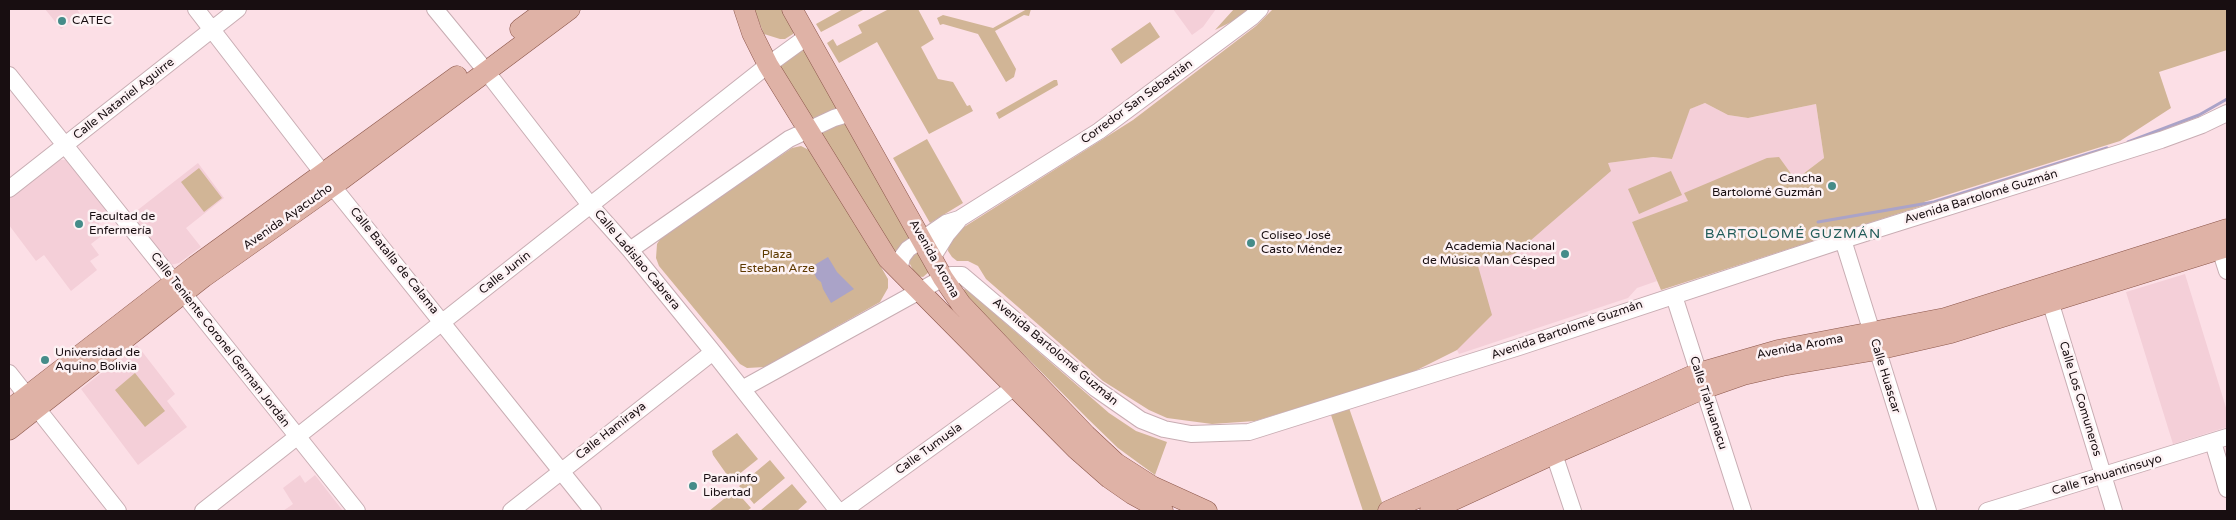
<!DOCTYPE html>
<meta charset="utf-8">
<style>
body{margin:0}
#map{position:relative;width:2236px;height:520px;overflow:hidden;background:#fcdfe6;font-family:"Varela Round",sans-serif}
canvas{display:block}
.frame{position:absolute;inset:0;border:10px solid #180e11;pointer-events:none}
</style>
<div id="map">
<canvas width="2236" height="520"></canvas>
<div class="frame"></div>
</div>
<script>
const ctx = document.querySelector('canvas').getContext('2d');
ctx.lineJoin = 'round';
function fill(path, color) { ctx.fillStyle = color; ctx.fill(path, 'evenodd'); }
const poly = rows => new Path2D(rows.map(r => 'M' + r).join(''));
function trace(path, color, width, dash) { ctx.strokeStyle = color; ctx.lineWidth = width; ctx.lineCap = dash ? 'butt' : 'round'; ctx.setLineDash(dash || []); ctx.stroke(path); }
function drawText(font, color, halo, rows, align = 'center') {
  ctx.font = font + ' "Varela Round",sans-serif'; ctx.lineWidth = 5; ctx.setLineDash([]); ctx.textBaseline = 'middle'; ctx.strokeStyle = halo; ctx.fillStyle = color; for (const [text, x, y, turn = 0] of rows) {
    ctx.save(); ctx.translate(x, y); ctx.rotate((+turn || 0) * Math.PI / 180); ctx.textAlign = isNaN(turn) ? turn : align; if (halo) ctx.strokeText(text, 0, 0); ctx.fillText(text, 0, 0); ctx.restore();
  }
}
const built = poly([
 [45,9,77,9,80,14,61,29],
 [1173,9,1216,9,1203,27,1192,35],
 [1705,103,1728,115,1748,118,1816,104,1824,158,1799,177,1632,222,1657,281,1637,288,1628,298,1459,354,1457,350,1461,268,1608,163,1653,157,1672,159,1689,109],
 [58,160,68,160,109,213,98,225,104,234,91,244,99,255,90,261,97,270,71,291,44,255,36,261,9,225,9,197],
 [198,163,224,198,186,228,201,247,179,263,170,265,130,216],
 [2185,274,2227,411,2227,427,2173,444,2126,292],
 [137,345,175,394,167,401,187,427,138,465,81,389],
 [300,475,305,483,315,475,343,511,283,511,293,504,283,488]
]);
const green = poly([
 [754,9,785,9,794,30,793,34,785,39,780,39,764,34],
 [843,9,865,9,821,32,816,24],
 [889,9,918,9,934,39,921,47,938,79,953,82,967,106,970,105,973,111,929,134,877,42,839,63,827,43,833,39,837,46,862,33,858,25],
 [1027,9,1031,9,1029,16,1024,15,995,31,1016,69,1014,77,1006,82,978,34,943,24,940,25,937,18,943,15,993,28],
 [1234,9,1250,9,1243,16,1215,30],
 [1273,9,2227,9,2227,50,2159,72,2171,108,2120,141,1924,202,1928,204,1661,290,1632,222,1688,201,1684,193,1767,158,1779,157,1792,175,1799,177,1824,158,1816,104,1748,118,1728,115,1705,103,1690,109,1672,159,1653,157,1608,163,1611,171,1516,253,1478,266,1492,315,1457,350,1409,374,1255,421,1212,424,1167,418,1149,410,1103,381,986,279,978,266,968,261,957,261,952,257,948,251,949,240,961,229,1133,120,1256,26],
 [1150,22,1160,37,1121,64,1111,49],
 [805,49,841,109,813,121,780,67,780,62,796,51],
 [1054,80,1057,80,1058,85,999,119,996,113],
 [846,122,913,238,896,255,821,133,822,131],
 [927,139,963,203,930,223,893,158],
 [801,146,815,153,888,279,888,288,880,302,765,367,747,368,740,364,659,266,656,258,657,244,662,236,792,148],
 [199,168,222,198,204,212,181,182],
 [1671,171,1682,195,1639,214,1628,189],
 [917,253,920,253,930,271,923,277,916,276,909,262,910,257],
 [966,289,1109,413,1136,431,1167,442,1155,475,1118,448,1088,419,966,296,962,290],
 [135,373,165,411,145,427,115,390],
 [1349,408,1384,508,1375,511,1363,511,1331,415],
 [737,433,758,459,733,479,730,479,713,455,712,451],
 [770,460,785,478,754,504,739,486],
 [792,484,807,502,797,511,762,511,761,510],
 [735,490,751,508,747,511,709,511]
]);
const water = poly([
 [828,257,837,272,854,289,831,303,823,289,821,282,817,279,811,267]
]);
const stream = poly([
 [2128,142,2199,115,2227,99],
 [1818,222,1934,202,2107,148]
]);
const minor = poly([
 [196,9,338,193,593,511],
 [435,9,486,71,590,205,630,250,713,352,838,511],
 [9,75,357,511],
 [9,189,238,9],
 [1843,240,1928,511],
 [2220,249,2227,271],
 [630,250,789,139,834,118,851,113],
 [932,258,947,234,958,221],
 [899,271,902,257,908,249,946,223,959,219,1099,131,1252,17,1260,9],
 [2047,291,2114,511],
 [1674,296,1743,511],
 [9,373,118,511],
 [742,389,943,278,951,275,962,275,1095,388,1141,420,1164,429,1191,434,1249,432,1519,347,1837,242,2161,140,2202,125,2227,113],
 [2213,442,2227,489],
 [1554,454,1573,511],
 [203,511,768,65,808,36],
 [511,511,713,352],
 [843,511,1016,386],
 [1987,511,2227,437]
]);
const major = poly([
 [744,9,752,33,768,65,888,259,1076,449,1109,478,1132,494,1163,511],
 [792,9,943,278,961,304,1086,435,1116,463,1152,486,1207,511],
 [520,29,547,9],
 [9,410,195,266,457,76],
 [9,430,204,277,341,180,570,9],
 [1388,511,1698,373,1778,350,1945,318,2227,229],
 [1430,511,1554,454,1703,389,1743,375,1782,366,1877,350,1951,333,2227,247]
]);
const markers = [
 [62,21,5,"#458c89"],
 [1832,186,5,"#458c89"],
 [79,224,5,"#458c89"],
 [1251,243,5,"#458c89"],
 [1565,254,5,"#458c89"],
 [45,360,5,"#458c89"],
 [693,486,5,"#458c89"]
];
const poiNames = [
 ["CATEC",72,21],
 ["Cancha",1822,179,"right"],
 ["Bartolomé Guzmán",1822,193,"right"],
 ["Facultad de",89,217],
 ["Enfermería",89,231],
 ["Coliseo José",1261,236],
 ["Casto Méndez",1261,250],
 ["Academia Nacional",1555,247,"right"],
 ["de Música Man Césped",1555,261,"right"],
 ["Universidad de",55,353],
 ["Aquino Bolivia",55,367],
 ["Paraninfo",703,479],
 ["Libertad",703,493]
];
const streetNames = [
 ["Calle Nataniel Aguirre",124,99,-38],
 ["Corredor San Sebastián",1137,102,-36],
 ["Avenida Bartolomé Guzmán",1981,197,-17],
 ["Avenida Ayacucho",288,217,-35],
 ["Avenida Aroma",934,259,60],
 ["Calle Ladislao Cabrera",637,260,50],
 ["Calle Batalla de Calama",394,261,51],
 ["Calle Junín",505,273,-38],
 ["Avenida Bartolomé Guzmán",1567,330,-19],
 ["Calle Teniente Coronel German Jordán",220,340,52],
 ["Avenida Aroma",1800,347,-11],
 ["Avenida Bartolomé Guzmán",1055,352,40],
 ["Calle Huascar",1885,376,73],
 ["Calle Los Comuneros",2080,399,73],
 ["Calle Tiahuanacu",1708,403,72],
 ["Calle Hamiraya",611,431,-38],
 ["Calle Tumusla",929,449,-36],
 ["Calle Tahuantinsuyo",2107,475,-17]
];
const parkNames = [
 ["Plaza",777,255],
 ["Esteban Arze",777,269]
];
const neighbourhoodNames = [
 ["BARTOLOMÉ GUZMÁN",1793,234]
];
fill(built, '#f4cfd8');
fill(green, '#d1b596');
fill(water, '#aaa3c8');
trace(stream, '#aaa3c8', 3);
trace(minor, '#c8adb3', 18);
trace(major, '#8c574b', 21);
trace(minor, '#fff', 16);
trace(major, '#dfb2a6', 20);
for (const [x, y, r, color] of markers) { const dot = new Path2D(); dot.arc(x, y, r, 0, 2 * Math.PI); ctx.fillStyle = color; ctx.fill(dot); trace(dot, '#fdf2f4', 2); }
drawText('12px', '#180e11', '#fdf2f4', poiNames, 'left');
drawText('12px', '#180e11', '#fdf2f4', streetNames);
drawText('12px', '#5e3900', '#fdf2f4', parkNames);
ctx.letterSpacing = '1px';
drawText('14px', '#215c59', '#fdf2f4', neighbourhoodNames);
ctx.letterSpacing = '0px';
</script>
